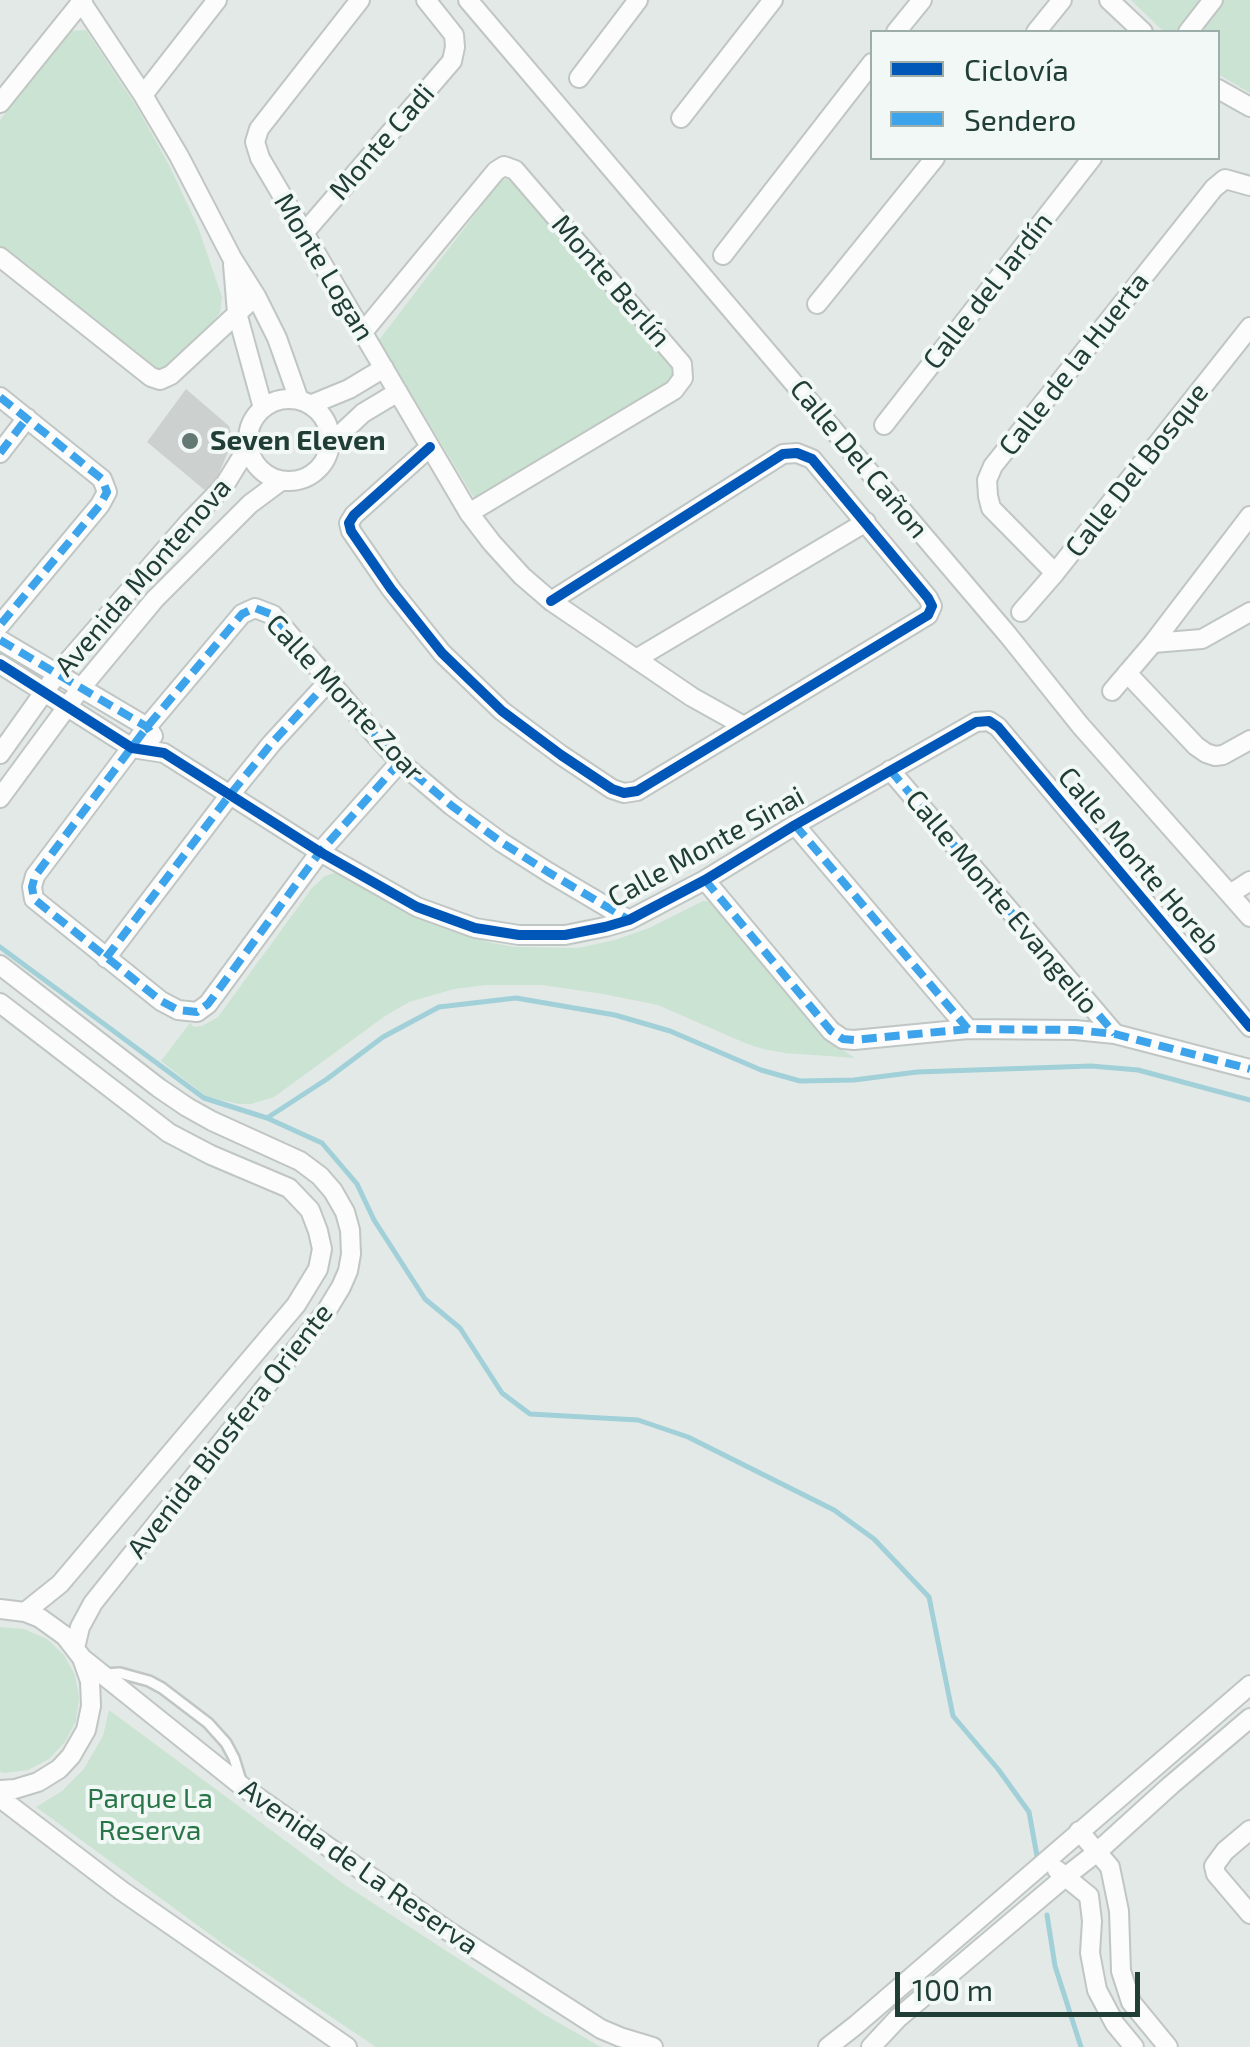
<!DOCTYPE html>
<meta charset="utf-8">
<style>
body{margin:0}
#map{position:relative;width:1250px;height:2047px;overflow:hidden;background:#e3e9e6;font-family:"Exo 2",sans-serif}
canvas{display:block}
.legend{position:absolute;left:870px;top:30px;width:350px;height:130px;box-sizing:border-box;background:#f1f8f5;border:2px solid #9dada9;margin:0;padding:12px 18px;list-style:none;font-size:30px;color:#203d36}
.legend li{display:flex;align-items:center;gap:20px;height:50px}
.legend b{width:50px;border:2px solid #9dada9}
.scale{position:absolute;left:895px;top:1972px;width:245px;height:45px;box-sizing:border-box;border:5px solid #203d36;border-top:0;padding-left:12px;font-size:30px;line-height:35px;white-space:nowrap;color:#203d36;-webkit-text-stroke:8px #f1f8f5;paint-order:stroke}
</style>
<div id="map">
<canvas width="1250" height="2047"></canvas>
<ul class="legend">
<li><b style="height:12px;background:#0057b8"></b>Ciclovía</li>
<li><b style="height:12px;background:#3da4eb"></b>Sendero</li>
</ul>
<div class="scale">100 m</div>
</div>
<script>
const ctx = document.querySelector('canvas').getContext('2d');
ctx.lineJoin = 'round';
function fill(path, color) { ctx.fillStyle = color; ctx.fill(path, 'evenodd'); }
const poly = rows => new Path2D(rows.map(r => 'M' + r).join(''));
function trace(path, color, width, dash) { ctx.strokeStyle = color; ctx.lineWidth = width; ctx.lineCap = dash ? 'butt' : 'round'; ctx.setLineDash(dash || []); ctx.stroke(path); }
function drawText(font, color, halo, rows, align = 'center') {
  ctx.font = font + ' "Exo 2",sans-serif'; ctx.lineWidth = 8; ctx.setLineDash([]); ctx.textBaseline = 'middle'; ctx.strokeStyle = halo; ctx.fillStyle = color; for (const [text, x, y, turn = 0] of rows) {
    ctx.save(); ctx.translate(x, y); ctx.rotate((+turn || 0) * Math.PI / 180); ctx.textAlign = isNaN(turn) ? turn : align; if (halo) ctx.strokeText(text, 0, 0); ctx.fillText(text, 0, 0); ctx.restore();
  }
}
const green = poly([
 [1131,0,1250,0,1250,93,1218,74,1218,32,1164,32],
 [86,30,138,109,169,165,198,227,222,297,220,313,174,369,155,371,0,248,0,120,70,31],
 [502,179,515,180,675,366,671,382,480,499,473,496,379,340],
 [334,873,348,877,430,923,448,930,492,943,515,947,578,948,615,940,649,928,703,901,712,902,726,916,826,1039,855,1058,785,1053,763,1049,745,1043,658,1005,603,994,542,985,486,985,454,989,409,1002,385,1016,274,1097,251,1104,239,1104,207,1097,161,1061,190,1023,194,1027,202,1026,218,1017,312,888,325,876],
 [0,1627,24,1629,47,1639,64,1655,75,1675,79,1698,76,1721,65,1742,49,1759,28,1770,5,1773,0,1772],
 [109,1710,345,1885,545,2015,601,2047,376,2047,230,1949,36,1807,62,1791,83,1770,103,1736]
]);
const stream = poly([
 [0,947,204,1098,267,1118,322,1143,357,1184,374,1220,425,1299,460,1328,502,1393,530,1414,638,1420,688,1437,834,1510,874,1539,929,1597,953,1716,998,1769,1029,1812,1037,1856],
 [267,1118,327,1079,383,1037,439,1007,516,998,615,1015,670,1031,761,1070,800,1081,854,1080,917,1072,1091,1066,1138,1070,1250,1100],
 [1047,1915,1055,1966,1081,2047]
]);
const building = poly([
 [186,389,229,426,233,440,217,478,207,492,147,442]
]);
const lane = poly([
 [105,1674,120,1673,149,1681,162,1688,208,1723,226,1743,234,1758,242,1784]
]);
const street = poly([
 [80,0,143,95,179,156,232,258,256,296,277,338,299,400],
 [360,0,259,129,255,142,260,158,469,513,492,543,522,576,551,601,692,697,744,726],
 [468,0,1008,635,1080,725,1250,917],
 [1109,0,1143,32],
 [896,32,922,0],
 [1036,32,1062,0],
 [1188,32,1213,0],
 [579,78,638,0],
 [1218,89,1250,107],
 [143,95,217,0],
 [0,103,83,0],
 [681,118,773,0],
 [304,233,452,61,455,47,454,35,426,0],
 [723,255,872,63],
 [0,257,151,377,160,380,171,375,256,296],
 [233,264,237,313,263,408],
 [817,304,935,158],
 [363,332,496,171,504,166,515,170,682,364,683,378,674,390,469,513],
 [0,397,102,479,107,492,100,505,0,625],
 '248 440a41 41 0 1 1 82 0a41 41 0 1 1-82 0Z',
 [310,405,349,389,384,368],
 [884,425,1092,158],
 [330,444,363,413,398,392],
 [430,447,354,515,349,523,351,531,391,589,442,653,502,711,561,755,612,789,624,793,637,791,928,615,932,606,928,598,812,459,797,453,783,454,551,601],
 [0,453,27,418],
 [1055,573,991,508,988,496,987,480,993,466,1214,188,1225,179,1250,186],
 [1021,612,1055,573,1250,327],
 [0,640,147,727,153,736],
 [1153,643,1202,639,1250,612],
 [636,659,866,522],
 [0,664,132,748,164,753,320,852,417,907,475,928,519,935,565,935,605,927,629,920,705,880,795,825,976,722,989,721,998,727,1250,1027],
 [1127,673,1196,746,1206,753,1215,756,1223,755,1250,740],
 [1112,691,1153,643,1250,516],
 [0,754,57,674,190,521,224,486,248,447],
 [400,762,320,852,208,1004,197,1012,178,1010,161,1001,34,899,32,887,35,876,147,727,242,614,255,608,273,615,376,736,400,762,452,806,501,842,548,872,629,920],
 [890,770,1115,1034],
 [0,798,81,688,155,599,250,504,281,481],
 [795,825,968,1029],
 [705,880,831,1031,843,1039,854,1040,968,1029,1075,1030,1115,1034,1250,1069],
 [1230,894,1250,881],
 [106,958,229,796,272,743,328,682],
 [0,965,159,1088,187,1107,212,1121,300,1161,320,1176,333,1191,345,1212,350,1230,351,1254,348,1271,341,1287,327,1310,93,1603,80,1627,75,1648],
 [0,1003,169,1133,211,1155,289,1188,310,1210,318,1231,322,1249,318,1269,296,1305,60,1584,25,1612],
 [0,1609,25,1612,40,1618,65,1636,82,1658,90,1681,91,1706,86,1730,71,1756,59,1769,38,1782,15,1789,0,1790],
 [82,1658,243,1787,448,1931,601,2029,620,2037,653,2047],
 [0,1798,122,1891,347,2047],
 [1250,1830,1225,1851,1214,1866,1216,1874,1250,1914],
 [1079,1831,1110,1867,1119,1911,1121,1971,1131,2002,1168,2047],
 [1057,1870,1089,1896,1092,1921,1090,1953,1097,1990,1115,2024,1134,2047],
 [828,2047,856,2025,1250,1685],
 [871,2047,898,2018,1065,1877,1096,1853,1171,1785,1250,1718]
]);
const quiet = poly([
 [0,397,102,479,107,492,100,505,0,625],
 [0,453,27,418],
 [0,640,147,727,153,736],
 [400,762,320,852,208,1004,197,1012,178,1010,161,1001,34,899,32,887,35,876,147,727,242,614,255,608,273,615,376,736,400,762,452,806,501,842,548,872,629,920],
 [890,770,1115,1034],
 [795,825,968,1029],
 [705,880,831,1031,843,1039,854,1040,968,1029,1075,1030,1115,1034,1250,1069],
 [106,958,229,796,272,743,328,682]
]);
const cycleway = poly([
 [430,447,354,515,349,523,351,531,391,589,442,653,502,711,561,755,612,789,624,793,637,791,928,615,932,606,928,598,812,459,797,453,783,454,551,601],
 [0,664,132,748,164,753,320,852,417,907,475,928,519,935,565,935,605,927,629,920,705,880,795,825,976,722,989,721,998,727,1250,1027]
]);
const markers = [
 [190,441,10,"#647974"]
];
const streetNames = [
 ["Monte Cadi",382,142,-49],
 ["Monte Logan",324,267,59],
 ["Monte Berlín",611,281,49],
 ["Calle del Jardín",988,291,-52],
 ["Calle de la Huerta",1074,364,-52],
 ["Calle Del Cañon",859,459,50],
 ["Calle Del Bosque",1137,470,-52],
 ["Avenida Montenova",143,577,-49],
 ["Calle Monte Zoar",345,698,47],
 ["Calle Monte Sinai",706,847,-29],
 ["Calle Monte Horeb",1139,861,50],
 ["Calle Monte Evangelio",1002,902,50],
 ["Avenida Biosfera Oriente",230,1431,-52],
 ["Avenida de La Reserva",359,1867,35]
];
const poiNames = [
 ["Seven Eleven",210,441]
];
const parkNames = [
 ["Parque La",150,1799],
 ["Reserva",150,1831]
];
fill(green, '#cbe3d3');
trace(stream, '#a1d0d9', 5);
fill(building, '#ccd1cf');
trace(lane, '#c0c6c3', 14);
trace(street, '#c0c6c3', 22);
trace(lane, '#fbfcfb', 9);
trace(street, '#fbfcfb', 18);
trace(quiet, '#3da4eb', 8, [15, 8]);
trace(cycleway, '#0057b8', 10);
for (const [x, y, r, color] of markers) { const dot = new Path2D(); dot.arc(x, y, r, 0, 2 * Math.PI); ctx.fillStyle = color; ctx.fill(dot); trace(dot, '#f1f8f5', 4); }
drawText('28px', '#203d36', '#f1f8f5', streetNames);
drawText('bold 28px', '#203d36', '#f1f8f5', poiNames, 'left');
drawText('28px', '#287548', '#f1f8f5', parkNames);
</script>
